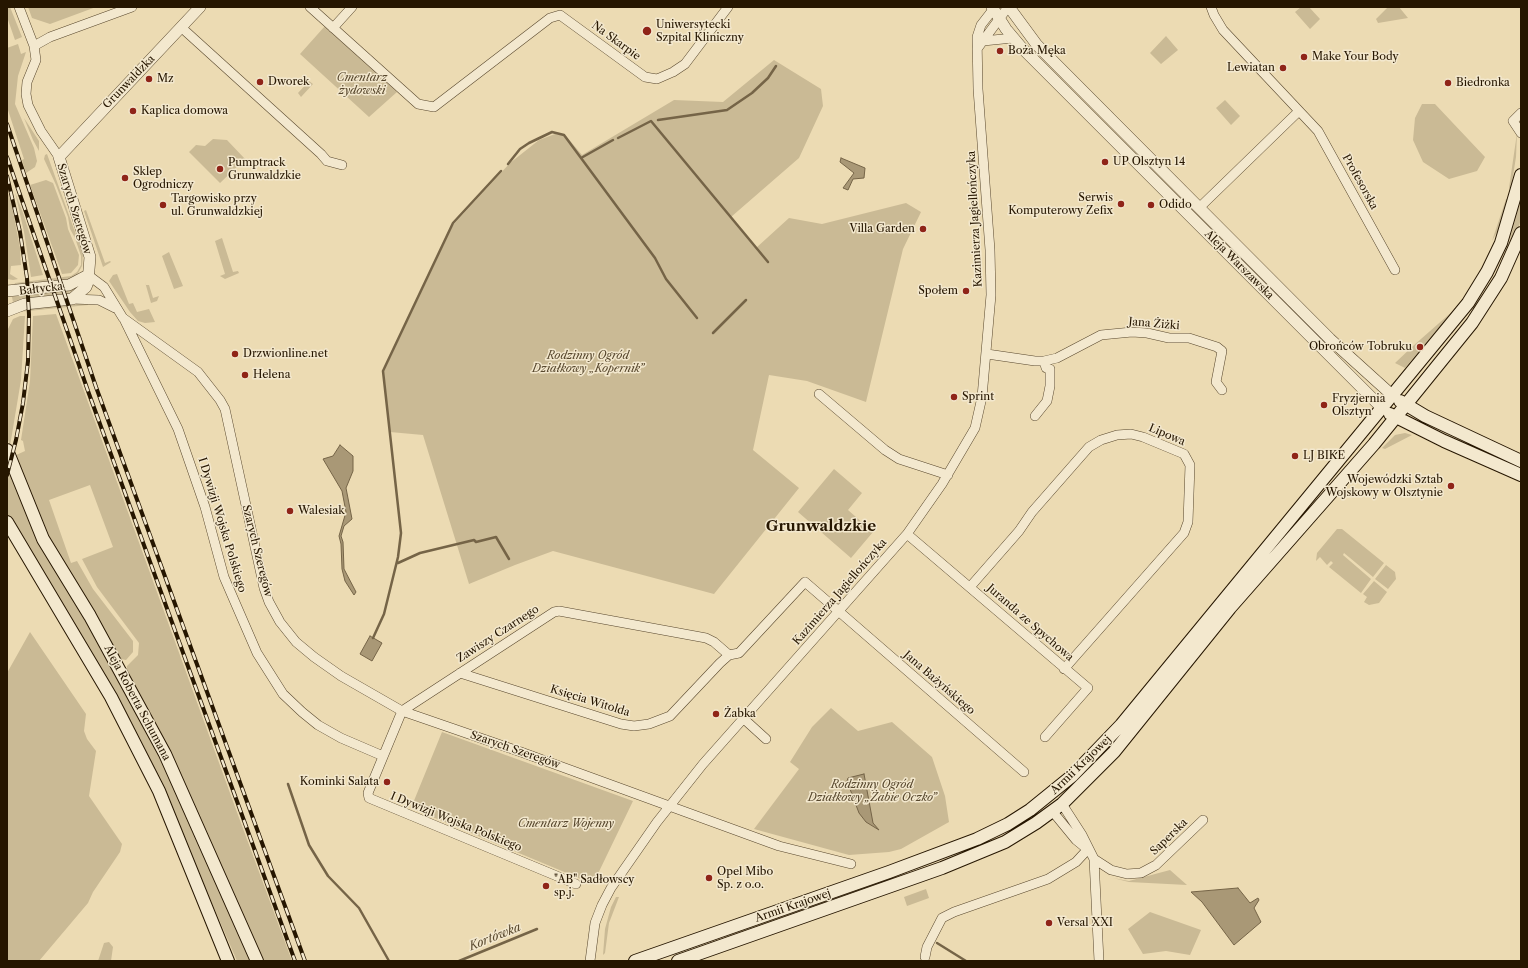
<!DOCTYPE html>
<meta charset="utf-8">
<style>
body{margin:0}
#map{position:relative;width:1528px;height:968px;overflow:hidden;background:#ecdbb3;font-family:"Libre Caslon Text",serif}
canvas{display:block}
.frame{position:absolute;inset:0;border:8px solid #261600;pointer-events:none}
</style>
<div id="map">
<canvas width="1528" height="968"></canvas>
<div class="frame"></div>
</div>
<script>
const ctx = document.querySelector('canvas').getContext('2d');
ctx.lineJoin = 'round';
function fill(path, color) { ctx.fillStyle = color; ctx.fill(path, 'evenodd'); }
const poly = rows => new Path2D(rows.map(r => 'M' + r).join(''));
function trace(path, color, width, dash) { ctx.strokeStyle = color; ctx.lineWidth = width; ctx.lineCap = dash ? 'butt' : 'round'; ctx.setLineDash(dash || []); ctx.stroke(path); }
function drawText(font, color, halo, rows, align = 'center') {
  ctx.font = font + ' "Libre Caslon Text",serif'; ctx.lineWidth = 3; ctx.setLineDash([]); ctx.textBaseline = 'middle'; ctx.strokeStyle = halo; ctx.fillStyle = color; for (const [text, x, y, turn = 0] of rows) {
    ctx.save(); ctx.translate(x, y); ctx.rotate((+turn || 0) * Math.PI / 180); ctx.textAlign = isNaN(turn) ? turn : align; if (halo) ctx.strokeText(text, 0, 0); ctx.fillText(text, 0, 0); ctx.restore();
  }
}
const green = poly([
 [7,7,10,7,22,37,15,40,7,17],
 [28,7,96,7,50,24,32,18],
 [1301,7,1309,7,1320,19,1310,29,1295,12],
 [1388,7,1399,7,1408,18,1378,23,1376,19],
 [325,26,397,92,369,117,300,54],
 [1166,36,1178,50,1161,64,1150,53],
 [18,44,21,54,26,52,18,76,15,104,34,148,37,161,35,167,26,173,22,160,24,159,7,107,7,48],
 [774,60,821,89,823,106,799,158,731,217,756,248,789,218,822,224,906,203,921,212,903,249,866,402,807,381,769,375,753,450,799,488,714,594,553,551,515,565,469,584,423,435,390,432,384,371,453,225,510,163,539,140,555,134,566,136,582,155,674,100,723,102],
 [309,81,313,84,301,97,298,93],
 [1225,100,1240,116,1231,125,1216,108],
 [1422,104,1435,104,1485,157,1477,171,1449,179,1423,162,1413,140,1415,118],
 [24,118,39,141,39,151,33,140],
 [1517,133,1516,157,1512,182,1513,191,1509,188],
 [213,139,227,140,245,159,220,183,189,152,196,145,205,146],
 [47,154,83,254,82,266,77,275,67,281,13,287,15,283,71,276,77,272,81,265,81,256,75,238,70,229,68,217,56,185,44,159,45,155],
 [46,180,53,183,66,218,68,229,79,255,78,265,71,273,62,274,30,185],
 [15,192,23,213,43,275,31,277,24,232],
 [7,193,8,193,11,201,20,248,21,265,11,266,10,274,18,279,13,280,7,279],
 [1506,199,1508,199,1503,221,1492,241],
 [1520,202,1521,219,1517,233,1510,250,1483,300,1420,380,1418,379,1467,319,1498,271,1506,254],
 [86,210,105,263,110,261,111,262,103,267,84,211],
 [222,238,233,272,238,271,239,273,225,279,220,276,225,274,215,241],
 [169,252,183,286,174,289,162,256],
 [117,274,129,304,133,303,137,312,149,309,155,322,145,323,138,321,130,312,109,281,113,275],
 [145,282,146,285,149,285,153,298,159,296,157,301,151,303],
 [83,284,71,293,13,302,12,297,47,292],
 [88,303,88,305,18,312,21,310,52,306],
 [1454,310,1405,368,1395,363,1413,346],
 [56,314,238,815,292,961,263,961,127,673,127,666,138,655,139,643,97,587,82,559,113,547,90,485,49,500,71,563,77,561,93,589,133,641,133,652,126,660,121,659,117,654,58,553,37,514,14,456,25,451,23,441,21,440,30,381,33,316],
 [20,316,25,316,21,380,10,446,7,437,7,331,13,319],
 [1405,433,1412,435,1385,449,1382,448,1395,435],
 [7,466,39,540,158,747,253,961,237,961,189,850,110,686,7,513],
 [834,469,862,493,848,510,873,532,851,558,798,512],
 [1337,529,1342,529,1384,563,1373,577,1344,553,1343,555,1371,579,1361,593,1329,567,1333,563,1331,561,1327,565,1320,557,1316,561,1317,553],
 [1386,565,1395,572,1396,579,1388,589,1375,579],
 [1374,581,1387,592,1379,603,1369,605,1364,602,1367,597,1363,594],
 [30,632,86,714,84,731,87,739,96,751,89,796,122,844,120,852,93,892,88,903,39,961,7,961,7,673],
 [831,708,858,731,892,722,932,757,945,796,949,822,901,849,889,852,849,855,754,829,799,769,790,762,812,727],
 [442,732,633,801,593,884,411,808],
 [1170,870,1187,885,1129,882,1113,878,1129,881],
 [926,889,929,898,907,906,904,897],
 [616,897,619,897,609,923,605,953,603,955,605,929,611,907],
 [1150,912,1201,930,1190,955,1166,951,1143,954,1128,929],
 [109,942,113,947,111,961,98,961,104,943]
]);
const water = poly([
 [841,158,865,168,864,178,853,179,848,190,843,188,854,173,840,162,841,158],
 [340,445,353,456,353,471,346,488,352,519,344,526,341,536,343,542,344,569,356,592,354,595,345,581,342,569,341,544,339,536,346,512,342,491,323,459,333,456,340,445],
 [370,636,382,643,372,661,360,654,370,636],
 [864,774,873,823,879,830,866,822,859,813,847,781,848,778,864,774],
 [1238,888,1250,903,1258,898,1259,900,1254,908,1261,922,1234,945,1202,902,1191,892,1238,888]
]);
const stream = poly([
 [658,120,727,110,752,93,768,78,776,66],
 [618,138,651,121,768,262],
 [581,158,655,258,666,279,697,318],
 [508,164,520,149,529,143,552,132,564,135,581,158,613,140],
 [713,333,746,300],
 [398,563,420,553,474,540,476,542,496,537,509,559],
 [373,638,384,614,398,557,401,533,383,371,453,223,501,171],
 [288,784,309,845,328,876,359,908,389,961],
 [937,943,966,961],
 [459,961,537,929]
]);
const minor = poly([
 [19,7,34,46,36,60,27,82,26,94,28,105,41,131,59,157],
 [310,7,418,104,434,107,550,18,560,15,645,77,657,79,673,72,685,64,728,7],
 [1211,7,1214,15,1223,30,1318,131,1395,270],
 [182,28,321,154,327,161,342,165],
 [333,28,352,7],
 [983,41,1013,38],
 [34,46,50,37,132,7],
 [977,49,1008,7],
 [1521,113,1513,121,1521,133],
 [1200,207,1299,111],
 [88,275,104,287,123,318,198,372,220,400,225,409,264,588,269,602,280,622,296,642,314,657,341,676,402,711,521,752,779,846,851,864],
 [72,299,99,300,115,308],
 [125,321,178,429,205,507,224,577,257,653,283,694,302,712,318,725,341,738,383,756],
 [987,354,1035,361,1044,361,1057,358,1101,335,1132,332,1147,333,1169,338,1189,338,1217,347,1222,351,1216,382,1222,390],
 [819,394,885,450,899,459,948,475],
 [1035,416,1047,401,1050,386,1050,369,1046,368,1044,361],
 [907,534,1088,688,1045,737],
 [970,587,1019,531,1032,512,1089,447,1101,440,1117,435,1131,434,1143,437,1184,454,1190,465,1188,522,1184,533,1064,669],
 [460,673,621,724,634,726,649,724,670,716,720,663,729,655,739,653,805,582,1024,772],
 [744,719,766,739],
 [1062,804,1082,835,1094,859,1111,870,1127,874,1141,873,1156,865,1203,820],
 [1053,812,1076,840,1087,849],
 [1094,859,1099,961],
 [576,884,369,798,368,793,402,711,554,612,559,611,706,638,714,642,729,655],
 [925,957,927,947,942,918,954,912,1048,879,1076,862,1088,849],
 [590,961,595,923,602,905,611,888,657,822,703,764,907,534,942,484,975,428,982,397,991,295,990,250,978,89,977,37,981,25,995,7]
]);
const tertiary = poly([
 [992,7,1006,29,1022,48,1382,408],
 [1009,7,1037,45,1330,339,1393,396],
 [7,291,69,285,88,275],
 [7,311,25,304,72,299,86,287,88,282,90,257,59,157,200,7]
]);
const secondary = poly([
 [1400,401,1425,416,1521,461],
 [1390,414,1444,441,1521,475],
 [7,450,43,539,90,616,165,754,257,961],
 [7,522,111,697,159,791,228,961],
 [635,961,889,872,977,839,1008,824,1030,810,1072,776,1121,725,1468,303,1487,272,1501,243,1521,175],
 [678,961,942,868,1005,842,1036,823,1062,804,1114,752,1230,608,1374,444,1472,323,1501,278,1521,233]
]);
const rail = poly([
 [7,124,96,387,305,961],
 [7,157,88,391,295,961],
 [7,176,20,232,27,278,29,315,28,361,23,403,16,440,7,475]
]);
const markers = [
 [647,31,5,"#8f2418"],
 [1000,51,4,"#8f2418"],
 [1304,57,4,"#8f2418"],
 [1283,68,4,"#8f2418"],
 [149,79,4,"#8f2418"],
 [260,82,4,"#8f2418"],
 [1448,83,4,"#8f2418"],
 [133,111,4,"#8f2418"],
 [1105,162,4,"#8f2418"],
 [220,169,4,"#8f2418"],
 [125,178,4,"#8f2418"],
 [1121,204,4,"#8f2418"],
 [163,205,4,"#8f2418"],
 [1151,205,4,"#8f2418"],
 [923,229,4,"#8f2418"],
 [966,291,4,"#8f2418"],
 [1420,347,4,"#8f2418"],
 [235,354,4,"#8f2418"],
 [245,375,4,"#8f2418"],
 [954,397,4,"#8f2418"],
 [1324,405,4,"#8f2418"],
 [1295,456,4,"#8f2418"],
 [1451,486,4,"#8f2418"],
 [290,511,4,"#8f2418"],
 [716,714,4,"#8f2418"],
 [387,782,4,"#8f2418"],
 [709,878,4,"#8f2418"],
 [546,886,4,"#8f2418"],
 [1049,923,4,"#8f2418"]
];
const poiNames = [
 ["Uniwersytecki",656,25],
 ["Szpital Kliniczny",656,38],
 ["Boża Męka",1008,51],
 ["Make Your Body",1312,57],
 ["Lewiatan",1275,68,"right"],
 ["Mz",157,79],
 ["Dworek",268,82],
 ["Biedronka",1456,83],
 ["Kaplica domowa",141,111],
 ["UP Olsztyn 14",1113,162],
 ["Pumptrack",228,163],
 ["Grunwaldzkie",228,176],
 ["Sklep",133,172],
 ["Ogrodniczy",133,185],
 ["Serwis",1113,198,"right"],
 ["Komputerowy Zefix",1113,211,"right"],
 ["Targowisko przy",171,199],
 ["ul. Grunwaldzkiej",171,212],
 ["Odido",1159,205],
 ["Villa Garden",915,229,"right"],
 ["Społem",958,291,"right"],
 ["Obrońców Tobruku",1412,347,"right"],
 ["Drzwionline.net",243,354],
 ["Helena",253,375],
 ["Sprint",962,397],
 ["Fryzjernia",1332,399],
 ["Olsztyn",1332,412],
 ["LJ BIKE",1303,456],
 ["Wojewódzki Sztab",1443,480,"right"],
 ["Wojskowy w Olsztynie",1443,493,"right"],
 ["Walesiak",298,511],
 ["Żabka",724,714],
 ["Kominki Salata",379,782,"right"],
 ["Opel Mibo",717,872],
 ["Sp. z o.o.",717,885],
 ["\"AB\" Sadłowscy",554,880],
 ["sp.j.",554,893],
 ["Versal XXI",1057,923]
];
const streetNames = [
 ["Na Skarpie",616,41,36],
 ["Grunwaldzka",129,82,-46],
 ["Profesorska",1360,182,61],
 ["Szarych Szeregów",74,209,73],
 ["Kazimierza Jagiellończyka",975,219,-93],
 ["Aleja Warszawska",1239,265,45],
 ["Bałtycka",41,289,-7],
 ["Jana Żiżki",1154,324,5],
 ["Lipowa",1167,435,23],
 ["I Dywizji Wojska Polskiego",222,525,73],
 ["Szarych Szeregów",257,551,76],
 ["Kazimierza Jagiellończyka",840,592,-49],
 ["Juranda ze Spychowa",1030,623,41],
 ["Zawiszy Czarnego",498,634,-33],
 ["Jana Bażyńskiego",939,683,41],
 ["Księcia Witolda",590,701,17],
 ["Aleja Roberta Schumana",137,703,62],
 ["Szarych Szeregów",515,750,19],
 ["Armii Krajowej",1081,765,-44],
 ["I Dywizji Wojska Polskiego",456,822,22],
 ["Saperska",1169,837,-44],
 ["Armii Krajowej",793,906,-19]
];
const parkNames = [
 ["Cmentarz",362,78],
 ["żydowski",362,91],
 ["Rodzinny Ogród",588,356],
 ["Działkowy „Kopernik”",588,369],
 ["Rodzinny Ogród",872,785],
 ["Działkowy „Żabie Oczko”",872,798],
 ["Cmentarz Wojenny",566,824]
];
const waterNames = [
 ["Kortówka",495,937,-22]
];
const districtNames = [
 ["Grunwaldzkie",821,527]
];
fill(green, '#caba95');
fill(water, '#a99876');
trace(water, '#756447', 1);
trace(stream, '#756447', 2.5);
trace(minor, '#58472d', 10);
trace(tertiary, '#58472d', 12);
trace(secondary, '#261600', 14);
trace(minor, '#f3e8ce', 9);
trace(tertiary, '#f3e8ce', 11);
trace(secondary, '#f3e8ce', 12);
trace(rail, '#261600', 4);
trace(rail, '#f3e8ce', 2.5, [8]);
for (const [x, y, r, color] of markers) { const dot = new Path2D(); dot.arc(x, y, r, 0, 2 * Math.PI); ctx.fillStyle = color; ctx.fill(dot); trace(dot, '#f3e8ce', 1.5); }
drawText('11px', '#261600', '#f3e8ce', poiNames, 'left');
drawText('11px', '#261600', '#f3e8ce', streetNames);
drawText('italic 11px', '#57472d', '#f3e8ce', parkNames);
drawText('italic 12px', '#5a4a2f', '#f3e8ce', waterNames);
drawText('bold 15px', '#261600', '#f3e8ce', districtNames);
</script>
